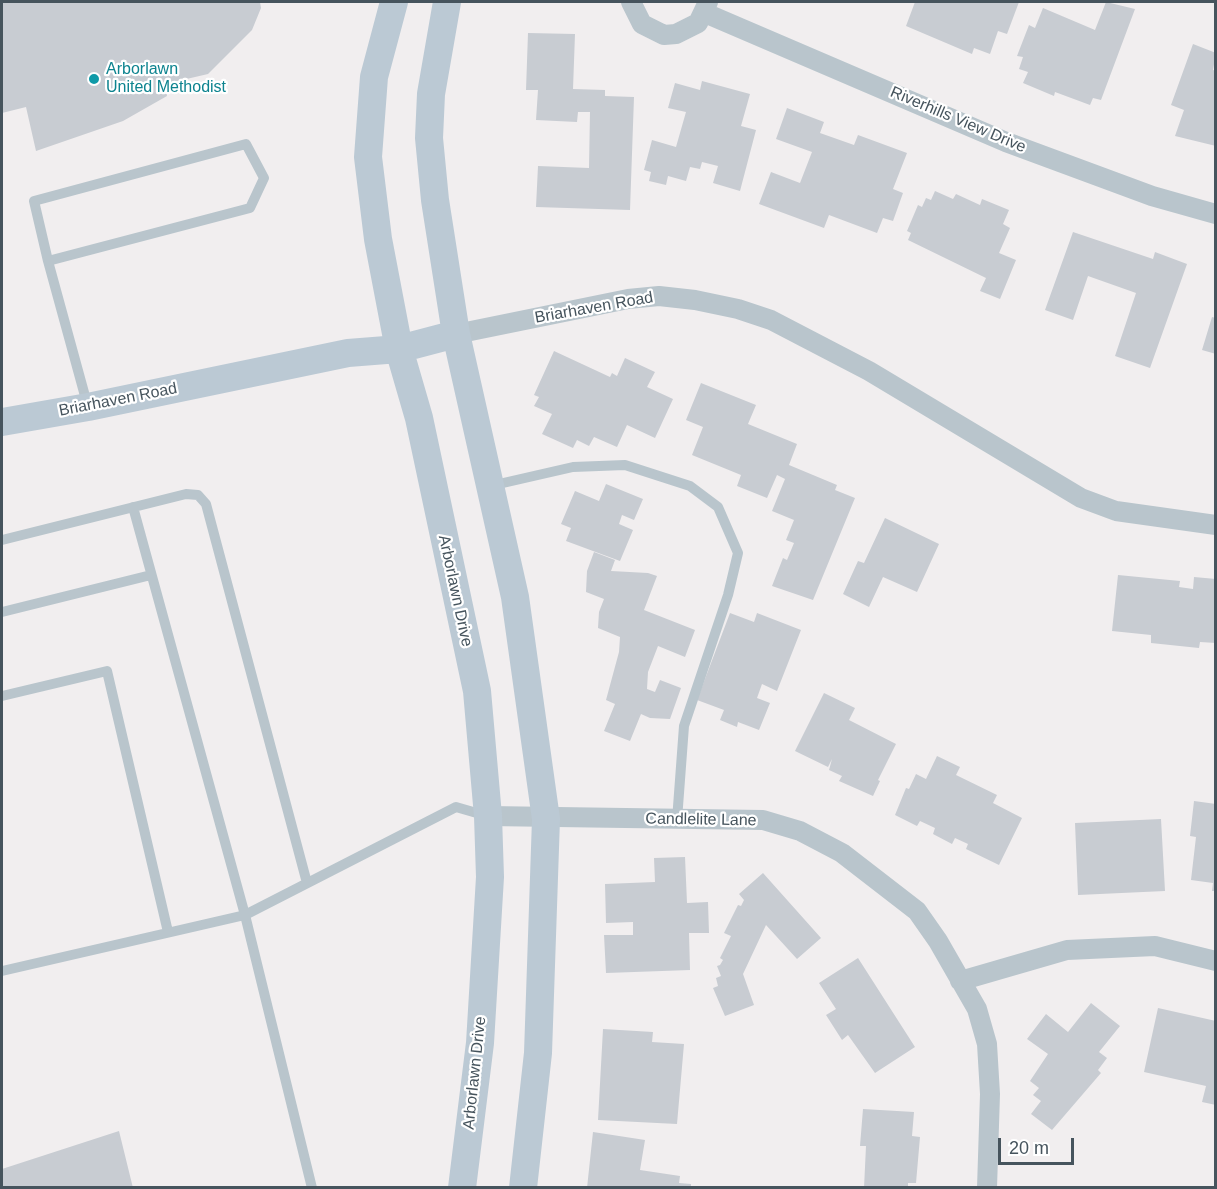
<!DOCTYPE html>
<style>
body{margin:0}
#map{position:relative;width:1217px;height:1189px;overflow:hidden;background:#f1eeef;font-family:Arial,sans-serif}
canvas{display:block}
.frame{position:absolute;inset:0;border:3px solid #46545d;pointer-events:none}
.scale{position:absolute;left:998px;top:1138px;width:76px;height:27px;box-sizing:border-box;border:3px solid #46545d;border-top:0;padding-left:8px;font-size:18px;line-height:21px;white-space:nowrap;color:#46545d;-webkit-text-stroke:4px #fff;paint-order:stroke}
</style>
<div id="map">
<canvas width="1217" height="1189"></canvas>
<div class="frame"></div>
<div class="scale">20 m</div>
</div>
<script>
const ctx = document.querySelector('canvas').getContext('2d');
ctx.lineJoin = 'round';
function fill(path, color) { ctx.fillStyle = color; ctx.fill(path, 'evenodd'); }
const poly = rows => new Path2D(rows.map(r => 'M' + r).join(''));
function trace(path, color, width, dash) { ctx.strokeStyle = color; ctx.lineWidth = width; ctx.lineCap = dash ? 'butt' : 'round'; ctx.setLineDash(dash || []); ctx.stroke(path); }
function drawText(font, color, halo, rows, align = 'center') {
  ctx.font = font + ' Arial,sans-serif'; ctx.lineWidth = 4.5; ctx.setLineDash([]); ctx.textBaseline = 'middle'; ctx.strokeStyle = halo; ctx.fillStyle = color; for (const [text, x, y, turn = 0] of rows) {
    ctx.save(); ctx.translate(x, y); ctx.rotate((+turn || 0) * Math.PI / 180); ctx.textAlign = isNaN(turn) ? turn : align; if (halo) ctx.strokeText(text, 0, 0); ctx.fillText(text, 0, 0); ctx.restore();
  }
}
const building = poly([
 [2,2,260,2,261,8,252,30,208,74,165,84,167,96,123,121,36,151,26,107,2,113],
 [915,2,1019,2,1007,34,998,31,990,54,974,48,972,54,906,26],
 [1106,2,1135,9,1101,100,1093,98,1090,105,1055,92,1054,96,1023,83,1028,72,1019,69,1023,57,1017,56,1029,25,1035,28,1043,8,1095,30],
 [528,33,575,34,573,89,605,90,605,96,634,97,630,210,536,207,538,166,589,168,590,112,578,112,577,122,536,120,538,90,526,90],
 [1193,44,1216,53,1213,70,1216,71,1216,146,1175,136,1184,110,1171,105],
 [702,81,750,94,741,126,756,130,740,191,713,183,718,166,702,162,700,169,690,167,686,181,668,176,666,185,649,181,651,172,644,170,652,140,676,147,686,112,668,108,675,83,700,90],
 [787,108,824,122,820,133,854,145,858,135,907,153,893,189,903,193,893,221,883,218,877,233,829,215,824,228,759,204,771,172,800,183,812,152,776,139],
 [935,191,953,199,956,194,980,205,982,199,1009,210,1003,224,1010,228,999,253,1016,260,1000,299,980,291,986,278,908,240,911,233,907,231,918,205,922,207,926,198,931,200],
 [1073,232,1153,259,1155,252,1187,264,1150,368,1115,356,1136,293,1088,276,1073,320,1045,310],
 [1212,317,1216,318,1216,354,1202,350],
 [554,351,610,377,612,373,617,376,625,358,655,372,647,387,673,399,655,438,627,425,617,447,594,437,589,446,577,440,573,448,542,434,552,414,534,406,539,397,534,395],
 [701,383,756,405,748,424,797,444,789,465,837,485,835,490,855,498,813,600,772,586,783,558,787,560,794,543,786,540,794,520,772,511,785,479,777,475,767,498,737,486,741,475,692,455,703,427,686,420],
 [606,484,643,499,634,520,622,515,619,524,633,530,620,561,566,541,571,528,561,524,575,491,599,501],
 [885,518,939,544,917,592,883,577,869,607,843,594,858,561,864,563],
 [594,552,615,560,611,571,648,573,657,576,644,610,695,630,685,657,658,646,648,672,647,689,655,692,660,680,681,688,670,719,650,718,641,714,630,741,604,731,615,704,606,700,619,652,620,637,598,628,599,612,604,599,586,592,587,571],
 [1118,575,1180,581,1179,587,1193,589,1194,577,1216,579,1216,643,1200,642,1199,648,1151,643,1151,635,1112,631],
 [730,613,754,622,757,613,801,630,777,691,762,684,757,698,770,703,759,730,738,722,737,727,720,720,724,710,697,700],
 [824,693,855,708,849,720,896,744,878,780,880,781,873,796,839,781,842,776,829,770,832,759,828,767,795,751],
 [937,756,960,767,956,775,997,795,993,803,1022,818,999,865,966,849,968,844,955,838,952,844,933,834,935,828,920,821,917,826,895,815,906,788,909,789,916,774,926,779],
 [1194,801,1216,804,1216,891,1212,891,1213,883,1191,880,1196,837,1190,836],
 [1161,819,1165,891,1078,895,1075,823],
 [685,857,687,903,708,902,709,933,689,933,690,970,606,973,604,935,633,935,633,922,606,923,605,884,655,882,654,858],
 [763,873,821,938,797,959,766,925,743,974,754,1005,725,1016,713,988,718,986,716,978,721,976,717,966,720,965,723,960,720,958,731,936,724,933,738,905,741,906,744,900,739,894],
 [858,958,915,1047,875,1073,848,1035,842,1040,826,1015,836,1009,819,983],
 [1091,1003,1120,1026,1099,1052,1107,1058,1098,1070,1101,1073,1052,1130,1031,1114,1041,1101,1033,1095,1039,1088,1030,1081,1048,1054,1027,1039,1046,1014,1068,1032],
 [1158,1008,1216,1021,1216,1105,1202,1102,1206,1086,1144,1072],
 [603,1029,653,1032,652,1042,684,1044,677,1124,598,1120],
 [863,1109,914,1112,912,1136,920,1137,916,1183,908,1183,908,1188,864,1188,866,1146,860,1146],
 [119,1131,133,1188,2,1188,2,1169],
 [593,1132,645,1140,640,1170,680,1176,679,1183,691,1184,691,1188,587,1188]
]);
const lane = poly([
 [48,261,34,201,246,144,264,178,250,208,48,261,88,407],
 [490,486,573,467,625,465,690,486,718,507,738,553,728,595,684,726,677,820],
 [2,540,186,494,198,495,206,504,307,883],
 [2,612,151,575],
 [2,696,107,671,168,932],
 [2,971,245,915,133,507],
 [312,1188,245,915,456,807,487,816]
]);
const street = poly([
 [631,2,642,24,664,35,676,34,698,23,708,2],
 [705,13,1006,142,1152,196,1216,214],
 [456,334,628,299,659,296,695,300,738,309,771,320,869,371,1081,498,1116,511,1216,525],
 [488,816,763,820,800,831,842,853,917,911,938,941,977,1009,987,1044,990,1094,987,1188],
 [960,981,1067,950,1155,946,1216,961]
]);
const secondary = poly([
 [394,2,374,77,368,157,378,239,399,349,419,418,477,691,488,816,490,877,480,1043,462,1188],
 [447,2,431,94,429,138,435,200,456,334,515,597,546,819,538,1053,523,1188],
 [2,422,88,407,348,353,399,349,456,334]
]);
const markers = [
 [94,79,6,"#0f9aa8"]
];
const cultureNames = [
 ["Arborlawn",106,70],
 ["United Methodist",106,88]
];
const streetNames = [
 ["Riverhills View Drive",958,120,23],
 ["Briarhaven Road",594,308,-10],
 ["Briarhaven Road",118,400,-11],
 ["Arborlawn Drive",455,591,78],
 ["Candlelite Lane",701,820,1],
 ["Arborlawn Drive",475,1073,-84]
];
fill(building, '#c8ccd2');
trace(lane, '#b9c5cc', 10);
trace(street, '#b9c5cc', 20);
trace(secondary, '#bbc9d4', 28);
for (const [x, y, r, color] of markers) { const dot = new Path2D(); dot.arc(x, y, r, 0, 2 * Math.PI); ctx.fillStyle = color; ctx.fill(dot); trace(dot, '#fff', 2); }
drawText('16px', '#0d838f', '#fff', cultureNames, 'left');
drawText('16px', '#46545d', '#fff', streetNames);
</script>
